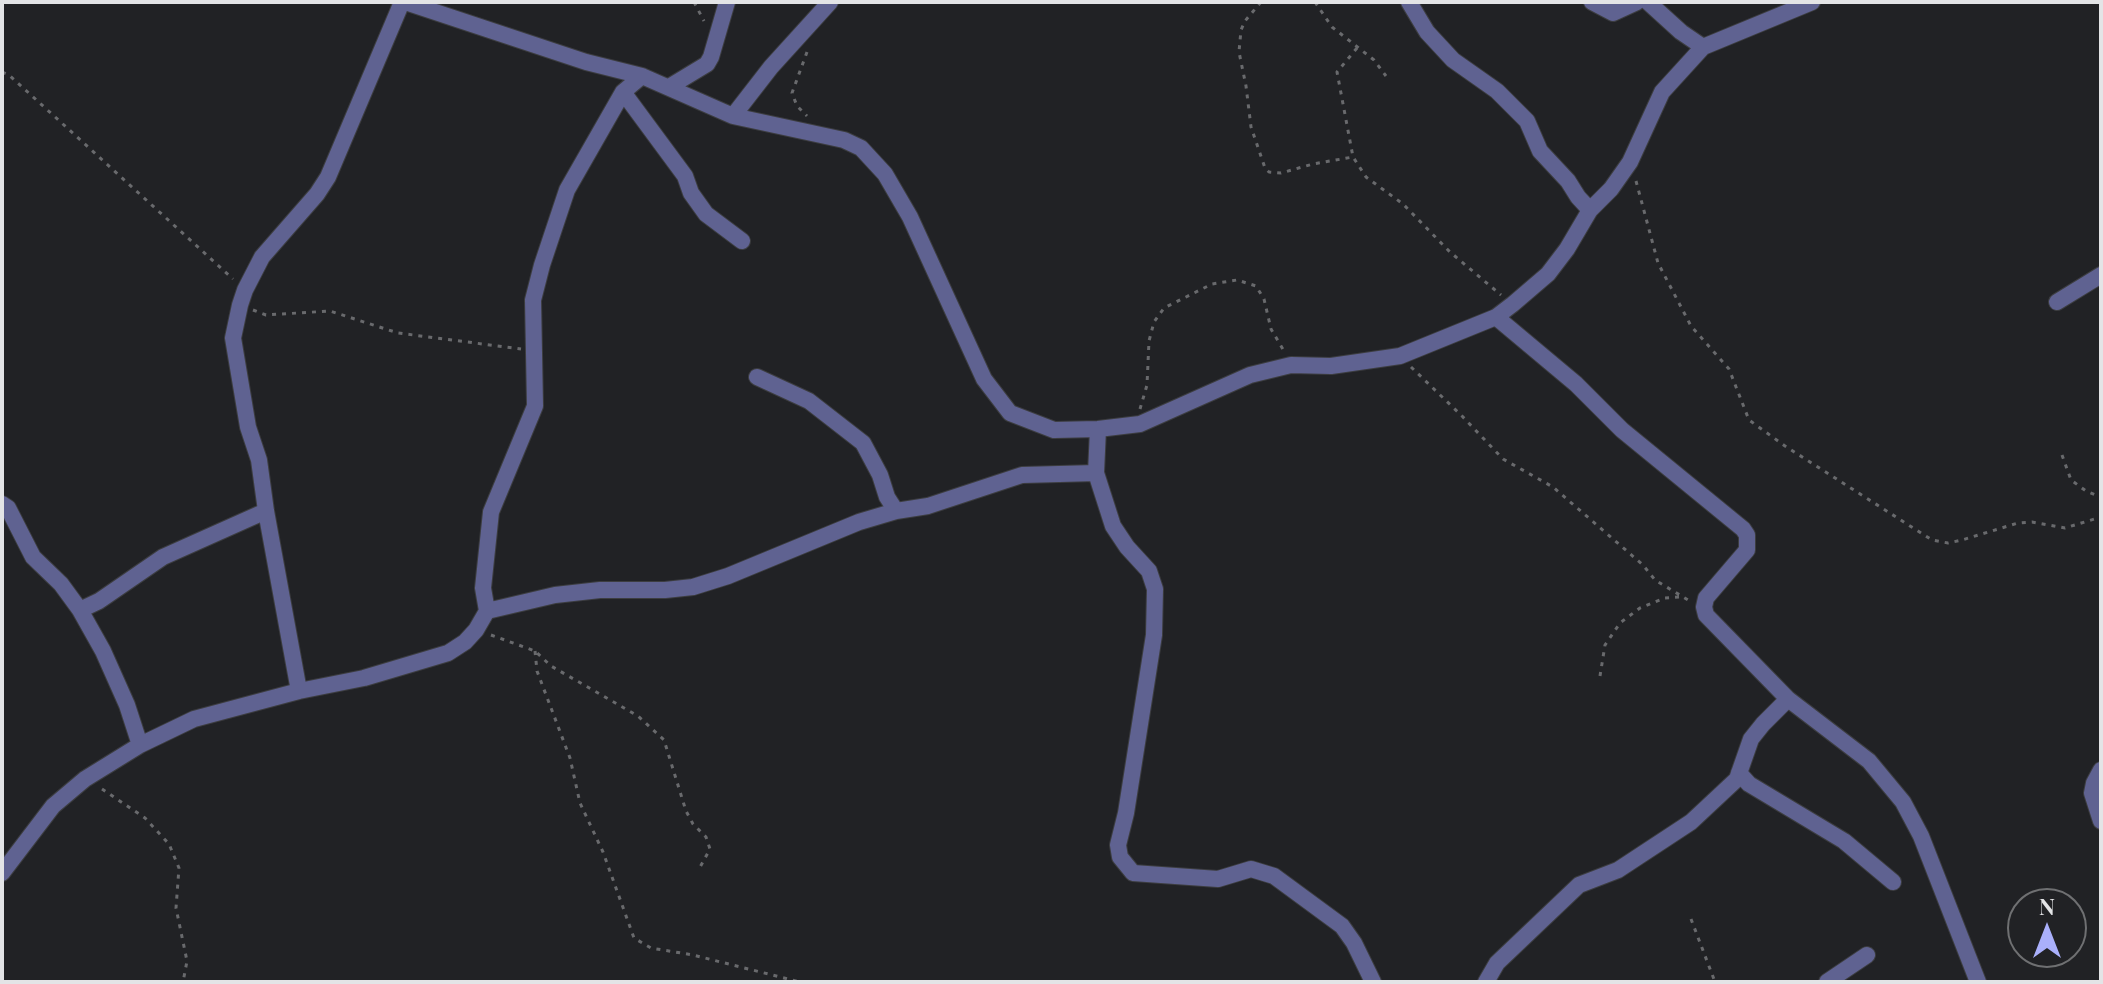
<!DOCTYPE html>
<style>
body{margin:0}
#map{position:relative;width:2103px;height:984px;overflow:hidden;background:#212225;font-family:"Playfair Display",serif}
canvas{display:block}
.frame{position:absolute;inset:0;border:4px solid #e3e4e6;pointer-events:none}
.north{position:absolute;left:2007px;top:888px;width:80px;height:80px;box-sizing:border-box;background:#212225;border:2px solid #6f7072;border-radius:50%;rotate:0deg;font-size:22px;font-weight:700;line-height:32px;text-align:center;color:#e3e4e6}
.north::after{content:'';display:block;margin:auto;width:28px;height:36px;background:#aab0fb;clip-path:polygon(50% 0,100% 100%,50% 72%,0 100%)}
</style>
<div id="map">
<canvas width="2103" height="984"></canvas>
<div class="frame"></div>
<div class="north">N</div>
</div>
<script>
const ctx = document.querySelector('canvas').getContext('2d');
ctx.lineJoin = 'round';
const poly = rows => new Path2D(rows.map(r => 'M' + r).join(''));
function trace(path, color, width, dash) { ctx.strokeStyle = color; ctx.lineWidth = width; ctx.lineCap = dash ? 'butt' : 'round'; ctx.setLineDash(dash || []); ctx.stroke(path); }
const path = poly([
 [694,2,704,21],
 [1261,2,1245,21,1241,30,1239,52,1246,86,1251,127,1265,168,1269,172,1281,173,1313,164,1353,157],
 [1315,2,1332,27,1374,60,1386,76],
 [1357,48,1337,72,1353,157,1366,177,1403,204,1450,252,1501,295],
 [807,52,792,93,797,106,807,116],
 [2,72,9,75,233,279],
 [1636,181,1658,263,1691,326,1729,369,1749,420,1785,446,1932,540,1948,543,1962,540,2018,523,2032,522,2065,528,2101,517],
 [253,310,266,315,330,311,398,333,521,349],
 [1411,367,1462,416,1503,459,1553,487,1643,565,1655,580,1688,600],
 [1140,409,1147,385,1149,341,1154,322,1164,308,1212,284,1237,280,1256,286,1264,299,1271,329,1284,351],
 [2062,455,2071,480,2086,491,2101,497],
 [491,635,535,651,551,666,638,716,664,740,686,811,693,824,706,837,710,849,699,869],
 [535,651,537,671,570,758,580,803,603,852,634,938,651,948,693,955,800,982],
 [1600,676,1605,645,1620,623,1640,608,1665,598,1680,597],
 [102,789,145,818,169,844,179,868,176,908,187,961,183,982],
 [1691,919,1715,982]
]);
const street = poly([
 [405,2,586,62,642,76,733,116,844,140,861,148,885,174,910,217,984,379,1010,413,1054,430,1098,429,1140,424,1250,375,1291,365,1331,366,1400,356,1496,317,1513,304,1548,274,1567,249,1590,210,1611,189,1630,162,1662,92,1703,47,1812,2],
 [1409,2,1427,32,1453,60,1497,91,1527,121,1540,151,1568,181,1578,197,1590,210],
 [1592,2,1613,13,1637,2],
 [1648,2,1681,32,1703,47],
 [669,87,707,64,711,57,727,2],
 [623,92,685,176,691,193,706,214,742,241],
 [733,116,771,67,830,2],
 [2057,302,2101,275],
 [1496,317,1576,384,1622,430,1743,529,1747,535,1747,550,1706,598,1704,607,1706,615,1788,699,1869,761,1903,802,1921,836,1978,982],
 [757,377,809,401,863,443,880,475,887,497,896,511],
 [1098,429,1096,473,1113,526,1127,547,1149,571,1155,589,1154,635,1126,813,1118,845,1120,857,1133,873,1218,879,1251,869,1274,876,1342,926,1354,943,1373,982],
 [2,504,8,508,33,557,61,584,80,610,103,651,127,705,140,745],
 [80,610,99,601,163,557,266,511],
 [487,611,555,595,600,590,665,590,693,587,728,576,859,522,896,511,928,506,1022,475,1096,473],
 [299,691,266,511,259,460,248,427,233,338,240,305,245,290,262,257,317,194,328,177,402,2],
 [2101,770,2094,783,2092,793,2101,821],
 [1739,773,1749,784,1844,841,1893,882],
 [2,873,53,806,85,779,140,745,194,719,299,691,364,678,448,653,465,642,476,630,487,611,483,588,491,512,535,406,533,300,542,265,567,190,623,92,642,76],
 [1486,982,1497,963,1579,885,1618,870,1691,822,1737,779,1751,739,1763,724,1788,699],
 [1827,982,1867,955]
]);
trace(street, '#3c3d40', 18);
trace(path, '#696a6d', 3, [4, 6]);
trace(street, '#5f6291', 16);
</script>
